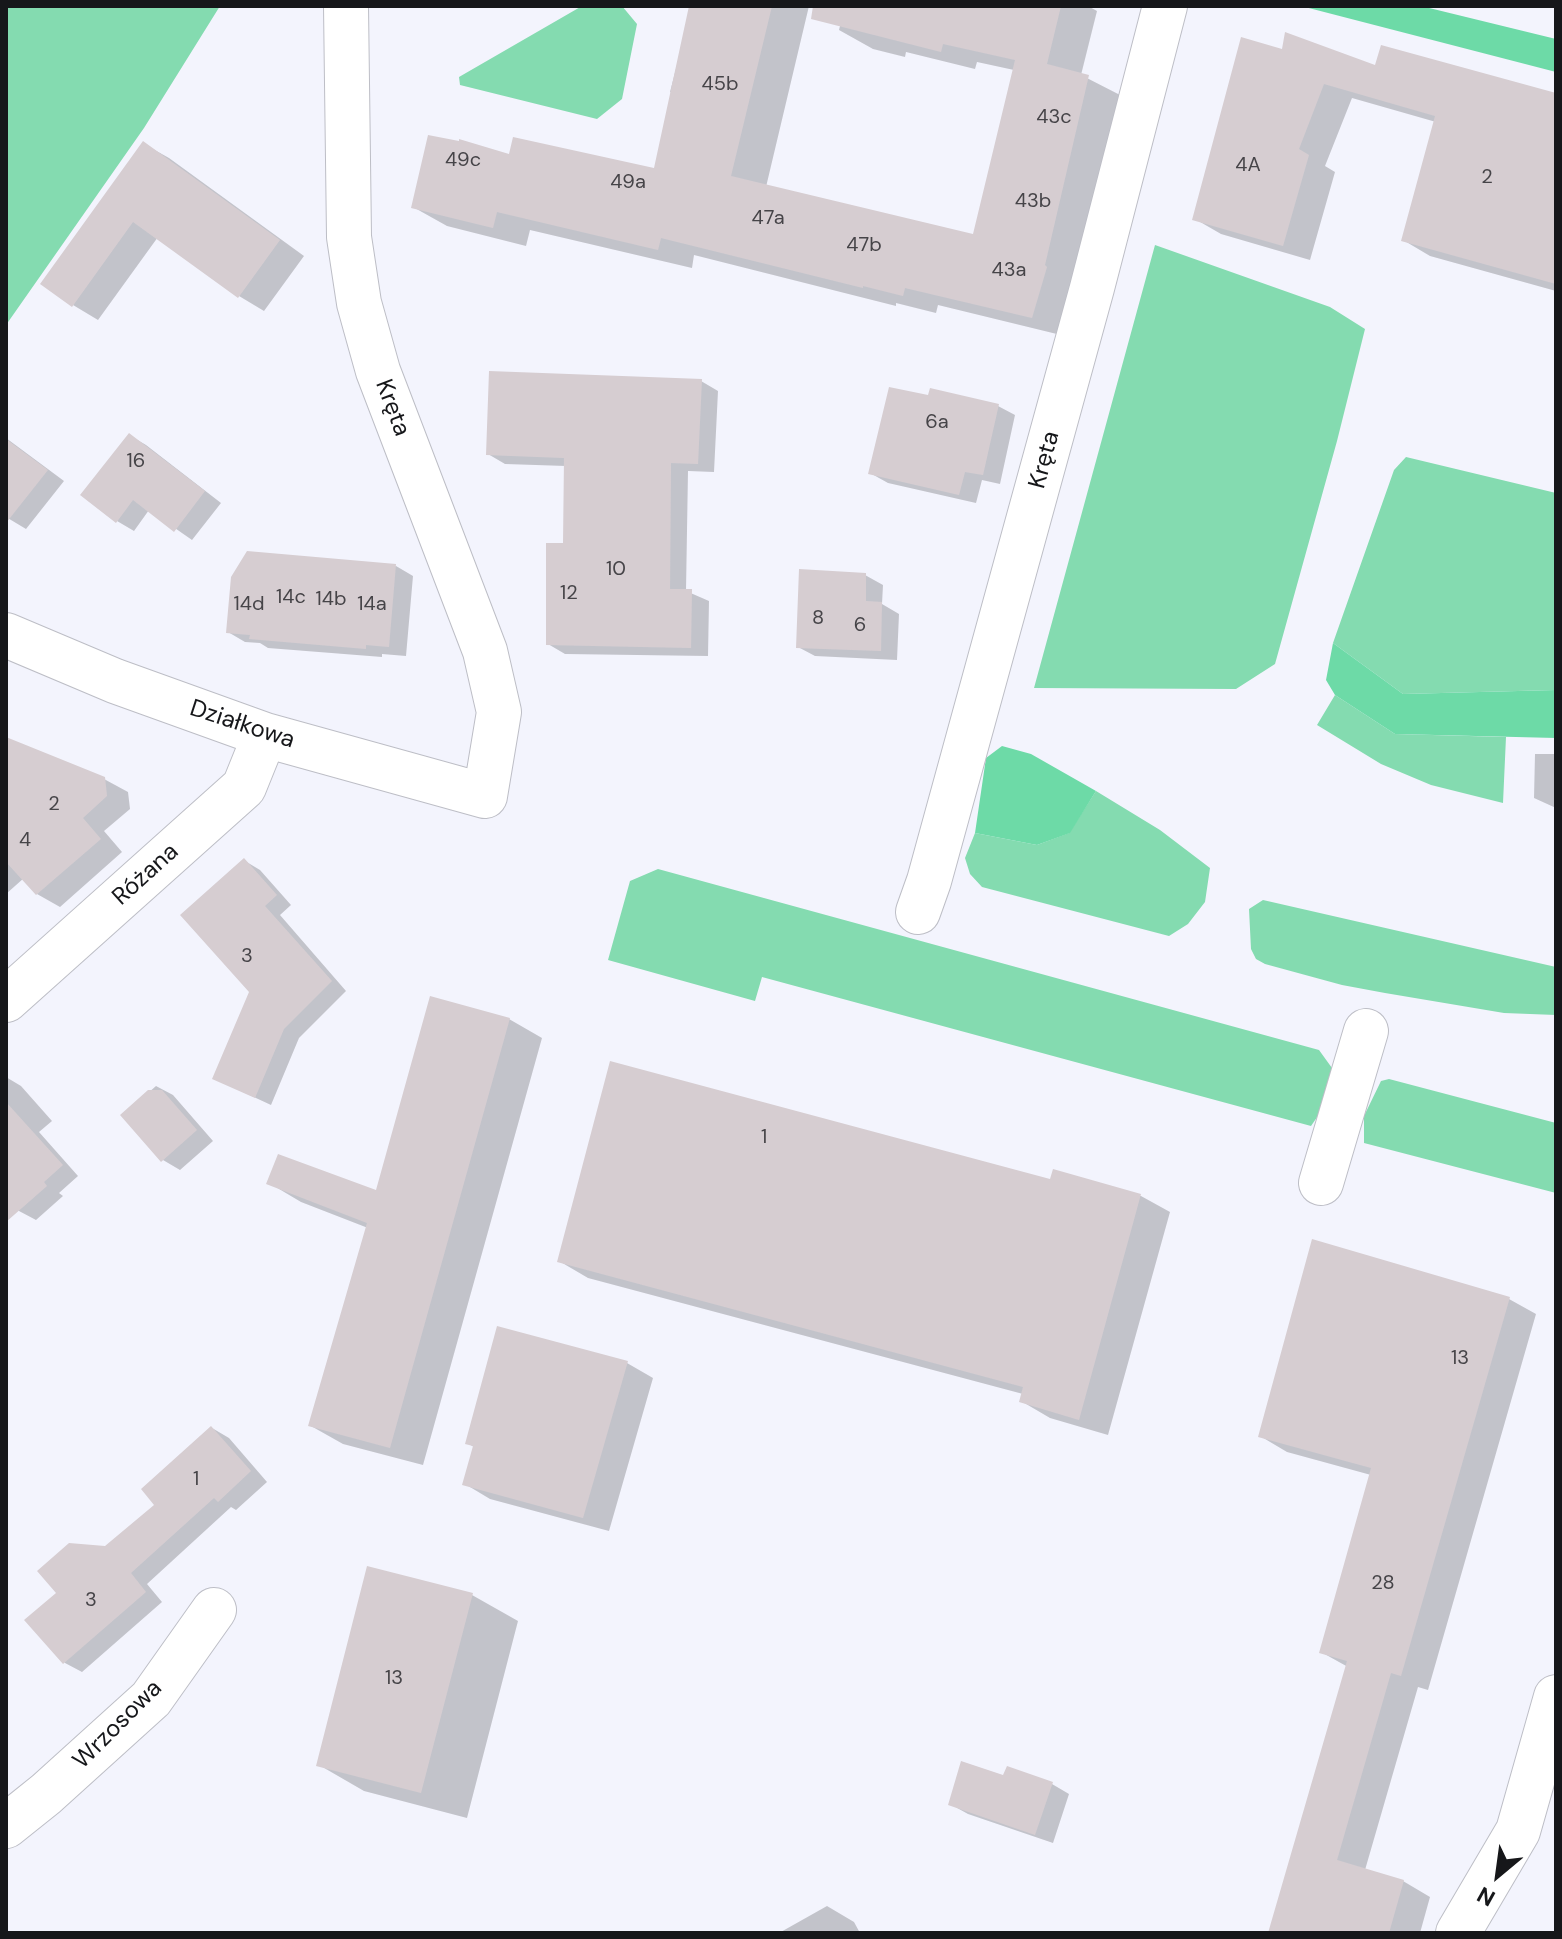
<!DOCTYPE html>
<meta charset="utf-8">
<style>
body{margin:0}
#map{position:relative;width:1562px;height:1939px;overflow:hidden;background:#f3f4fd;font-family:"DM Sans",sans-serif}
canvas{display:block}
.frame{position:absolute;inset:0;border:8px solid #16171a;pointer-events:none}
.north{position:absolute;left:1458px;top:1835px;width:80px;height:80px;-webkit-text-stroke:6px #fff;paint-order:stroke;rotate:209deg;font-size:22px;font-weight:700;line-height:32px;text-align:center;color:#16171a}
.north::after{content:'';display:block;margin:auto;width:28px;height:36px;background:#16171a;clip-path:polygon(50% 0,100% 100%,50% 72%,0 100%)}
</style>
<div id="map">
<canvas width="1562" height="1939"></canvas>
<div class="frame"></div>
<div class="north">N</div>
</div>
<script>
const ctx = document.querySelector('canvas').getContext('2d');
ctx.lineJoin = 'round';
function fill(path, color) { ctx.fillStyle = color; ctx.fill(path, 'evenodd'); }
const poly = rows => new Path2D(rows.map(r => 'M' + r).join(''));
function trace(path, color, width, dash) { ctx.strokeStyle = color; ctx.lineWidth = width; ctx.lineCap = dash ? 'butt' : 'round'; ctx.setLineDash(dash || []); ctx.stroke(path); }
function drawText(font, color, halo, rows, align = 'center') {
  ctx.font = font + ' "DM Sans",sans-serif'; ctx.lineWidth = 6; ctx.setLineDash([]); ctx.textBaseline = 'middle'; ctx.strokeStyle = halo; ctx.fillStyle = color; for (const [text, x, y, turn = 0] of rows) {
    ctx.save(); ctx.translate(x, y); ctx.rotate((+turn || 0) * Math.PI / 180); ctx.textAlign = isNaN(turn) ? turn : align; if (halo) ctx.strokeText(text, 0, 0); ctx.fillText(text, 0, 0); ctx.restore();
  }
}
const green = poly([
 [6,6,220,6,144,128,6,325],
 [582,6,622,6,637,24,622,99,597,119,460,85,459,77],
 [1155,245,1330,307,1365,329,1337,441,1275,664,1236,689,1034,688],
 [1406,457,1556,493,1556,690,1403,694,1333,643,1394,470],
 [1335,695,1395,734,1506,737,1503,803,1431,785,1381,764,1317,725],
 [1096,791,1160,830,1210,868,1205,902,1188,924,1169,936,982,887,970,874,965,858,975,833,1037,845,1069,833],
 [658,869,1319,1050,1332,1068,1322,1110,1311,1126,762,977,755,1001,608,960,630,881],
 [1263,900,1556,967,1556,1015,1504,1013,1385,993,1342,985,1265,964,1256,959,1251,949,1249,909],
 [1389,1079,1556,1123,1556,1193,1364,1143,1364,1116,1381,1081]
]);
const forest = poly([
 [1301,6,1421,6,1556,39,1556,72],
 [1333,643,1403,694,1556,690,1556,738,1395,734,1335,695,1326,680],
 [1002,746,1031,754,1096,791,1070,833,1037,845,975,833,986,758]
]);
const shadow = poly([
 [692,6,809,6,766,187,975,237,1014,70,977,62,975,69,906,52,905,57,873,49,839,30,845,6,1088,6,1097,11,1081,75,1122,96,1065,336,938,305,936,313,896,303,896,306,694,255,692,268,530,230,526,246,447,226,413,207,511,156,655,171,672,93,670,92],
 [1284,52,1556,96,1556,291,1430,256,1403,240,1436,122,1352,98,1325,166,1335,172,1310,260,1221,234,1195,219],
 [144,144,169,158,304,256,264,311,239,296,158,237,98,320,73,305],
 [701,381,718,391,714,472,688,471,686,591,709,601,708,656,565,654,548,644,565,545,566,466,505,464,488,454],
 [929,397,998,406,1015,415,1000,484,982,480,976,503,888,483,870,473],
 [129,435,146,445,221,503,192,540,149,510,134,531,117,521],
 [6,438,64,481,26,529,6,517],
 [396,566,413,576,406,656,382,654,382,657,268,648,260,643,245,642,228,632],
 [865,575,883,585,882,604,899,614,897,660,815,656,798,647],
 [6,740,104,779,128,792,130,809,104,831,122,852,60,907,37,894,24,878,6,894],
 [1535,754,1556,754,1556,808,1534,798],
 [245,861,260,870,291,905,280,915,346,991,299,1038,271,1105,215,1079,251,991],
 [509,1019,542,1038,423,1465,343,1444,311,1426,368,1228,301,1202,269,1183,378,1193],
 [6,1077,21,1086,52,1121,39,1132,78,1176,59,1193,63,1196,36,1220,19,1211,6,1197],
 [156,1086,173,1095,213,1141,180,1170,163,1160,123,1115],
 [1054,1172,1141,1196,1170,1212,1108,1435,1050,1418,1021,1401,1023,1394,588,1278,559,1261,1051,1182],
 [1509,1299,1536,1314,1428,1690,1418,1687,1365,1870,1403,1881,1430,1897,1420,1933,1270,1933,1348,1667,1321,1652,1371,1475,1287,1452,1260,1436],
 [627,1363,653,1378,609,1531,490,1499,465,1484,474,1447,467,1443],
 [212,1428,229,1438,267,1482,236,1510,231,1507,147,1584,162,1602,82,1672,65,1663,27,1620,157,1505],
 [472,1595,518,1621,467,1818,364,1791,319,1765],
 [1005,1777,1052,1784,1069,1794,1053,1843,968,1814,950,1804],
 [827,1906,854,1922,860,1933,779,1933]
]);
const building = poly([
 [689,6,772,6,731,176,973,234,1015,60,943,44,941,52,811,19,813,6,1061,6,1047,64,1089,75,1045,265,1047,267,1032,318,905,288,903,296,863,286,863,288,661,238,658,250,497,212,493,228,411,208,428,135,459,141,459,139,509,154,513,137,654,168],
 [1285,32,1375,65,1381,45,1556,93,1556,284,1401,241,1435,116,1324,84,1299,149,1309,155,1283,246,1192,220,1241,37,1282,49],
 [143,141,280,240,238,298,133,222,72,307,40,284],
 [489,371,702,379,698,464,671,463,670,589,692,589,691,648,546,645,546,543,563,543,564,458,486,455],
 [889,387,928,395,930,388,999,404,983,475,965,472,959,495,868,474],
 [129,433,205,491,174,532,133,500,116,523,80,495],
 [6,439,48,470,6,523],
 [247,551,396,564,389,647,366,645,366,649,249,639,250,635,226,633,231,577],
 [799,569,866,573,866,601,882,602,881,651,796,648],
 [6,737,105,777,107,796,83,818,101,839,36,895,6,862],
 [244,858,277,895,265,906,332,981,284,1029,255,1098,212,1079,249,992,180,915],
 [430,996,510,1018,390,1448,308,1426,367,1223,266,1184,278,1154,376,1190],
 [610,1061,1050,1179,1053,1169,1141,1194,1079,1420,1019,1402,1023,1387,557,1262],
 [148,1090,162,1090,197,1130,161,1162,120,1115],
 [6,1102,63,1165,44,1182,47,1186,6,1222],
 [1312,1239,1510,1297,1401,1676,1391,1673,1337,1860,1404,1880,1389,1933,1268,1933,1347,1661,1319,1653,1371,1468,1258,1437],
 [497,1326,628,1361,583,1518,462,1485,473,1446,465,1444],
 [211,1426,251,1471,218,1502,214,1498,131,1573,146,1592,63,1664,24,1620,56,1593,37,1571,69,1543,105,1546,154,1505,141,1489],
 [367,1566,473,1593,421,1793,316,1766],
 [961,1761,1003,1775,1007,1766,1053,1782,1035,1835,948,1805]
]);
const minor = poly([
 [6,635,115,681,265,735,485,796,499,712,485,651,378,371,359,303,349,237,346,6],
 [918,912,929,881,1092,288,1165,6],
 [6,1000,244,787,265,735],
 [1321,1183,1366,1031],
 [6,1826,46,1794,151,1699,214,1610],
 [1458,1933,1518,1831,1556,1697]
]);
const numberNames = [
 ["45b",720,85],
 ["43c",1054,118],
 ["49c",463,161],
 ["4A",1248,166],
 ["2",1487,178],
 ["49a",628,183],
 ["43b",1033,202],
 ["47a",768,219],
 ["47b",864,246],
 ["43a",1009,271],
 ["6a",937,423],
 ["16",136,462],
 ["10",616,570],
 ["12",569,594],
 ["14c",291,598],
 ["14b",331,600],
 ["14d",249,605],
 ["14a",372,605],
 ["8",818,619],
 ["6",860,626],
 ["2",54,805],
 ["4",25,841],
 ["3",247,957],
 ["1",764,1138],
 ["13",1460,1359],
 ["1",196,1480],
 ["28",1383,1584],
 ["3",91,1601],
 ["13",394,1679]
];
const streetNames = [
 ["Kręta",392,408,69],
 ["Kręta",1045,460,-75],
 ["Działkowa",242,725,18],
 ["Różana",146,875,-42],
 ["Wrzosowa",118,1725,-45]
];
fill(green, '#84dbb0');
fill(forest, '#6ddaa7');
fill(shadow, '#0003');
fill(building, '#d6cdd1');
trace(minor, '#bdbec6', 46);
trace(minor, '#fff', 44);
drawText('20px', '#464448', null, numberNames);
drawText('24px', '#16171a', '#fff', streetNames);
</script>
